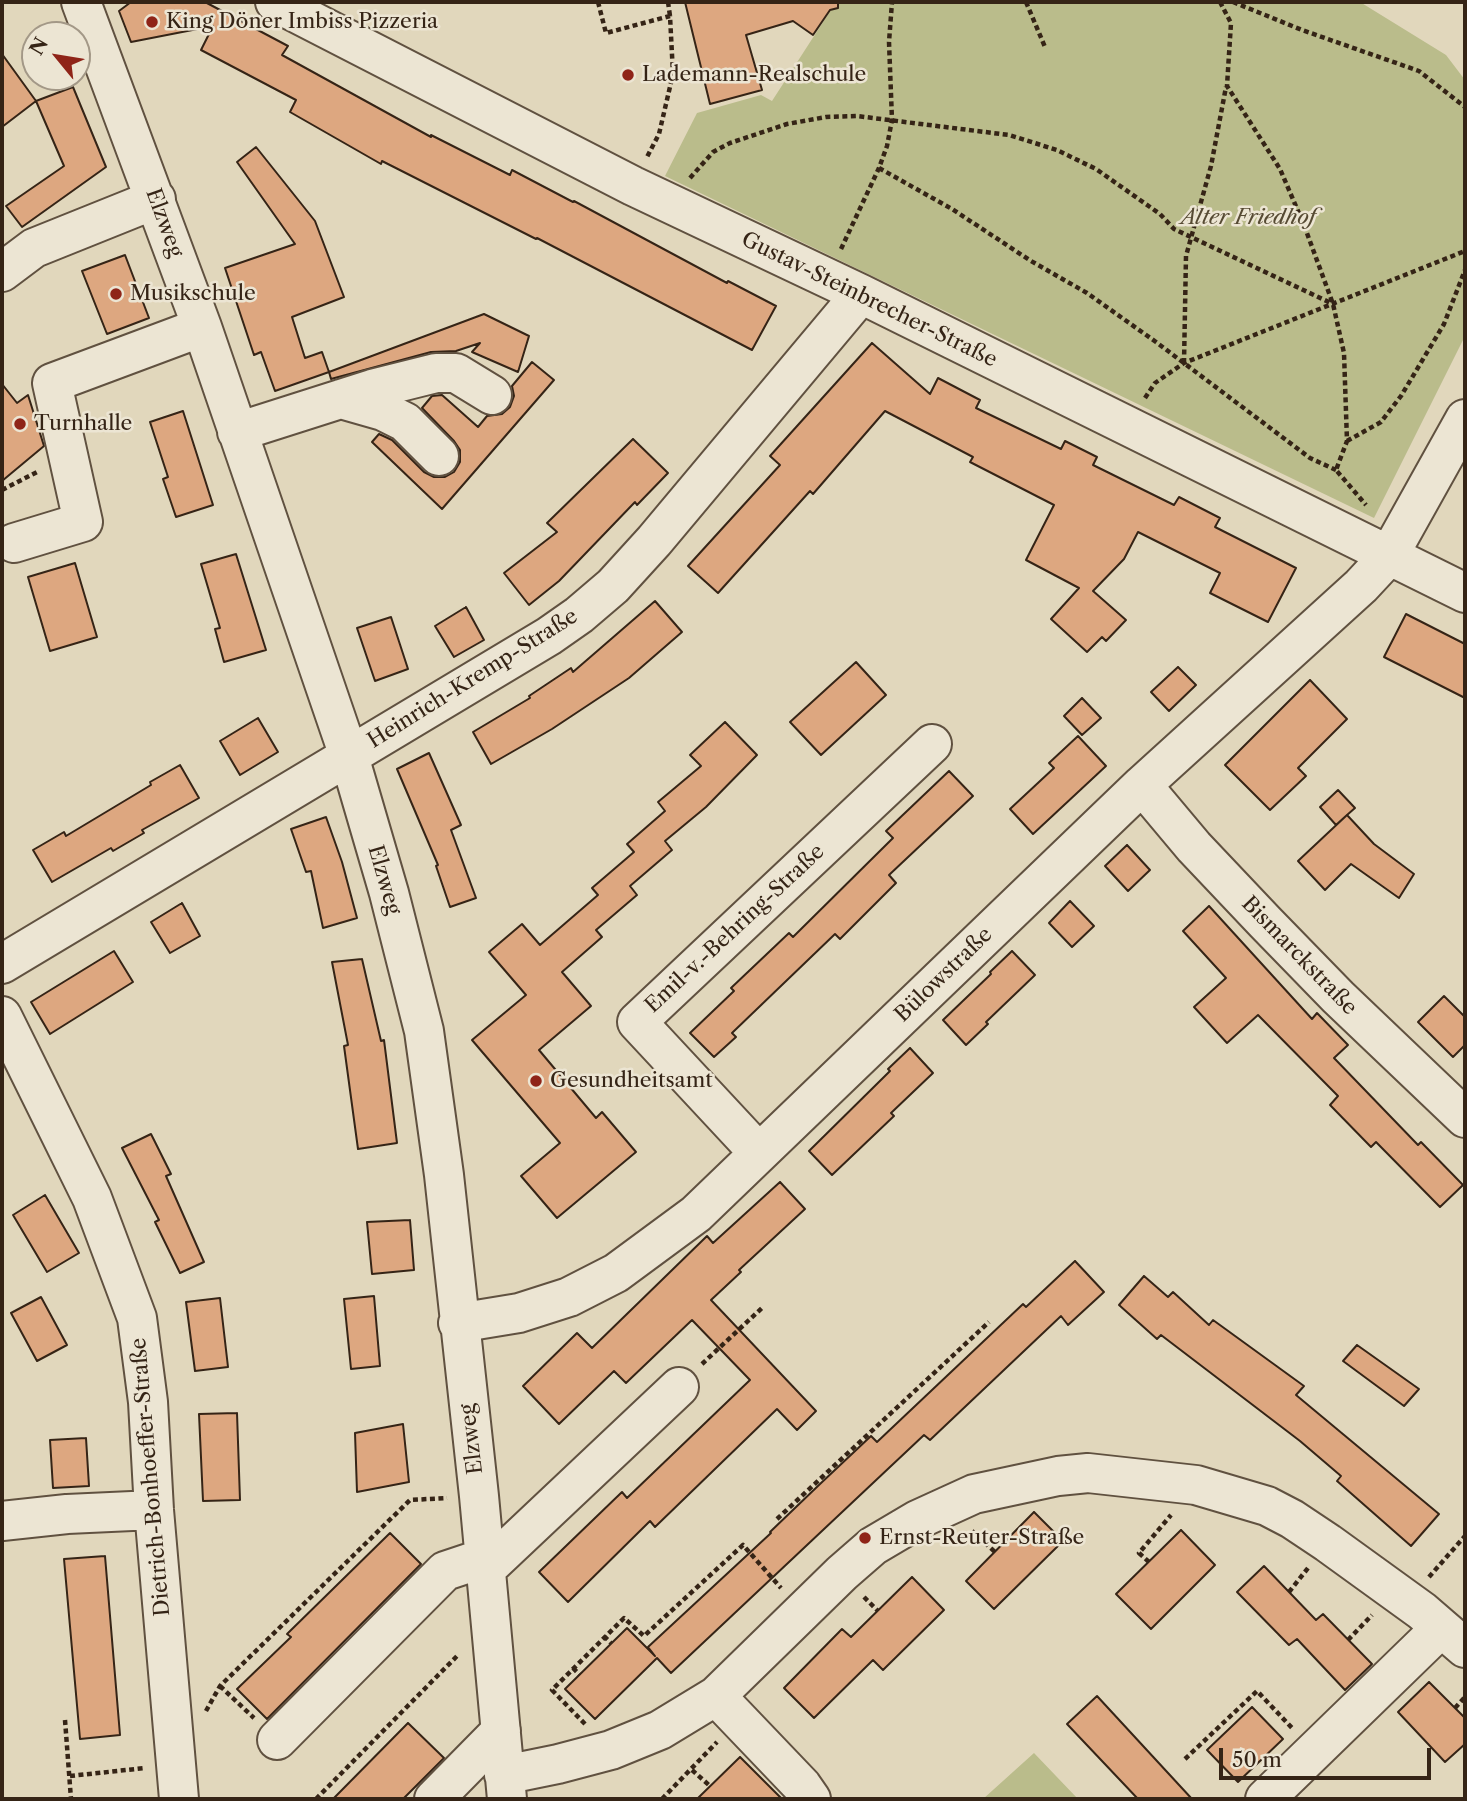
<!DOCTYPE html>
<meta charset="utf-8">
<style>
body{margin:0}
#map{position:relative;width:1467px;height:1801px;overflow:hidden;background:#e1d7bc;font-family:"Libre Caslon Text",serif}
canvas{display:block}
.frame{position:absolute;inset:0;border:4px solid #352416;pointer-events:none}
.north{position:absolute;left:21px;top:21px;width:70px;height:70px;box-sizing:border-box;background:#ece5d3;border:2px solid #a39887;border-radius:50%;rotate:300deg;font-size:19px;font-weight:700;line-height:28px;text-align:center;color:#352416}
.north::after{content:'';display:block;margin:auto;width:24px;height:32px;background:#8f2418;clip-path:polygon(50% 0,100% 100%,50% 72%,0 100%)}
.scale{position:absolute;left:1219px;top:1748px;width:212px;height:32px;box-sizing:border-box;border:4px solid #352416;border-top:0;padding-left:9px;font-size:21px;line-height:24px;white-space:nowrap;color:#352416;-webkit-text-stroke:5px #ece5d3;paint-order:stroke}
</style>
<div id="map">
<canvas width="1467" height="1801"></canvas>
<div class="frame"></div>
<div class="north">N</div>
<div class="scale">50 m</div>
</div>
<script>
const ctx = document.querySelector('canvas').getContext('2d');
ctx.lineJoin = 'round';
function fill(path, color) { ctx.fillStyle = color; ctx.fill(path, 'evenodd'); }
const poly = rows => new Path2D(rows.map(r => 'M' + r).join(''));
function trace(path, color, width, dash) { ctx.strokeStyle = color; ctx.lineWidth = width; ctx.lineCap = dash ? 'butt' : 'round'; ctx.setLineDash(dash || []); ctx.stroke(path); }
function drawText(font, color, halo, rows, align = 'center') {
  ctx.font = font + ' "Libre Caslon Text",serif'; ctx.lineWidth = 5; ctx.setLineDash([]); ctx.textBaseline = 'middle'; ctx.strokeStyle = halo; ctx.fillStyle = color; for (const [text, x, y, turn = 0] of rows) {
    ctx.save(); ctx.translate(x, y); ctx.rotate((+turn || 0) * Math.PI / 180); ctx.textAlign = isNaN(turn) ? turn : align; if (halo) ctx.strokeText(text, 0, 0); ctx.fillText(text, 0, 0); ctx.restore();
  }
}
const green = poly([
 [836,2,1360,2,1446,55,1465,80,1465,336,1374,518,665,176,697,113,761,95,772,101],
 [1034,1753,1078,1799,983,1799]
]);
const building = poly([
 [131,2,205,2,288,46,282,55,431,137,431,135,510,175,512,170,573,202,574,201,727,283,728,281,776,306,752,350,537,238,536,239,382,161,381,164,290,112,296,100,201,50,213,26,131,42,119,11,131,2],
 [685,2,838,2,838,8,830,10,813,35,793,21,746,35,762,90,710,104,685,2],
 [2,54,36,101,2,127,2,54],
 [73,87,106,167,22,227,6,206,64,166,36,101,73,87],
 [256,147,315,221,344,297,292,317,305,358,322,352,329,372,275,391,261,352,254,355,225,268,295,244,237,162,256,147],
 [125,255,149,318,107,334,82,271,125,255],
 [484,314,529,336,518,372,472,352,480,343,456,351,431,352,331,379,329,372,484,314],
 [872,343,930,394,938,378,980,400,976,408,1061,449,1065,441,1097,457,1093,465,1174,505,1179,497,1220,518,1215,527,1296,568,1268,622,1210,593,1220,573,1138,532,1124,559,1093,591,1126,620,1106,641,1102,637,1087,652,1051,619,1079,588,1026,560,1054,505,970,462,973,457,885,411,813,494,810,491,718,593,688,566,780,465,770,456,872,343],
 [532,362,554,380,442,509,372,442,379,434,392,440,424,472,434,477,445,477,454,472,460,462,460,450,454,441,422,408,432,396,442,395,478,427,487,416,502,414,510,407,514,396,512,386,532,362],
 [2,384,17,403,28,395,44,446,2,481,2,384],
 [183,411,213,505,176,517,163,479,168,477,150,422,183,411],
 [633,439,668,473,637,505,635,502,559,581,529,605,504,573,557,532,547,523,633,439],
 [236,554,266,650,224,662,215,629,220,628,201,564,236,554],
 [75,563,97,637,50,651,28,577,75,563],
 [655,601,682,632,629,678,552,729,491,764,473,732,530,698,529,696,571,668,573,672,655,601],
 [466,607,484,640,454,657,435,626,466,607],
 [1406,614,1465,644,1465,698,1384,657,1406,614],
 [391,617,408,669,375,681,357,628,391,617],
 [856,662,886,695,821,755,790,722,856,662],
 [1178,667,1196,685,1169,711,1151,692,1178,667],
 [1310,680,1347,719,1298,768,1306,776,1270,810,1225,765,1310,680],
 [1082,698,1101,718,1082,735,1064,716,1082,698],
 [258,718,278,752,240,775,220,741,258,718],
 [725,722,757,755,706,807,665,841,672,850,630,886,637,895,596,930,602,937,562,972,591,1006,539,1050,596,1118,602,1112,636,1152,557,1218,521,1176,560,1143,472,1040,526,995,489,952,522,924,540,945,598,895,592,888,634,852,627,844,665,811,658,802,701,766,690,755,725,722],
 [1078,736,1106,766,1033,834,1010,809,1054,768,1049,763,1078,736],
 [429,753,461,825,451,830,476,898,450,907,436,866,438,865,397,769,429,753],
 [180,765,199,798,142,830,144,833,113,851,111,848,52,882,33,850,64,832,66,836,151,785,150,782,180,765],
 [949,771,973,796,889,875,896,883,840,939,835,934,732,1033,736,1037,714,1057,690,1033,734,991,731,988,789,933,793,937,893,838,886,831,949,771],
 [1338,790,1355,808,1347,815,1374,844,1414,874,1399,898,1351,864,1325,890,1298,861,1347,815,1336,825,1320,807,1338,790],
 [326,817,342,862,357,918,323,928,311,871,306,872,291,829,326,817],
 [1127,845,1150,870,1128,891,1105,866,1127,845],
 [1070,901,1094,926,1072,947,1049,923,1070,901],
 [182,903,200,936,170,953,151,922,182,903],
 [1209,906,1312,1019,1317,1013,1348,1045,1334,1058,1418,1145,1421,1142,1463,1185,1440,1207,1376,1142,1371,1147,1330,1105,1338,1096,1258,1015,1227,1043,1194,1007,1226,978,1183,931,1209,906],
 [114,951,133,982,50,1034,31,1002,114,951],
 [1012,951,1035,975,986,1022,988,1024,966,1045,943,1020,991,974,990,972,1012,951],
 [362,959,381,1041,384,1040,397,1143,358,1149,344,1046,348,1045,332,962,362,959],
 [1444,996,1465,1017,1465,1045,1453,1057,1418,1022,1444,996],
 [910,1048,933,1073,891,1113,894,1116,832,1175,809,1151,890,1071,888,1069,910,1048],
 [151,1134,171,1174,166,1176,204,1262,180,1273,155,1222,159,1220,122,1148,151,1134],
 [780,1182,805,1209,739,1270,741,1272,711,1300,816,1411,797,1430,777,1409,655,1527,650,1521,568,1602,539,1572,622,1492,627,1498,750,1380,692,1320,626,1383,614,1371,559,1424,523,1386,577,1333,592,1348,707,1236,713,1243,780,1182],
 [45,1195,79,1253,47,1272,13,1215,45,1195],
 [410,1220,414,1270,372,1274,367,1222,410,1220],
 [1075,1261,1104,1292,1068,1325,1061,1316,930,1440,924,1435,671,1673,657,1658,595,1719,565,1689,627,1628,655,1656,648,1647,771,1533,770,1532,820,1484,871,1436,877,1442,1023,1304,1026,1307,1075,1261],
 [1144,1276,1168,1297,1173,1292,1209,1325,1213,1320,1304,1386,1296,1395,1439,1514,1411,1546,1337,1481,1341,1476,1300,1441,1161,1335,1157,1339,1119,1305,1144,1276],
 [374,1296,380,1366,351,1369,344,1299,374,1296],
 [41,1297,67,1345,37,1361,11,1313,41,1297],
 [220,1298,228,1367,195,1371,186,1302,220,1298],
 [1357,1345,1419,1389,1404,1406,1343,1361,1357,1345],
 [237,1413,240,1500,203,1501,199,1414,237,1413],
 [403,1424,409,1482,357,1492,355,1433,403,1424],
 [86,1438,89,1486,53,1488,50,1440,86,1438],
 [1034,1512,1063,1541,994,1609,966,1581,1034,1512],
 [1181,1530,1215,1565,1151,1629,1116,1594,1181,1530],
 [390,1533,421,1564,267,1719,237,1689,291,1637,287,1634,390,1533],
 [105,1556,120,1735,80,1739,64,1559,105,1556],
 [1264,1566,1316,1620,1323,1614,1372,1664,1345,1690,1297,1639,1289,1645,1237,1592,1264,1566],
 [912,1577,944,1610,883,1670,873,1660,814,1718,784,1688,842,1629,851,1637,912,1577],
 [1429,1682,1465,1718,1465,1744,1445,1762,1398,1712,1429,1682],
 [1097,1696,1192,1799,1138,1799,1067,1724,1097,1696],
 [1252,1707,1283,1739,1238,1782,1207,1750,1252,1707],
 [408,1723,444,1758,403,1799,333,1799,408,1723],
 [740,1757,782,1799,697,1799,740,1757]
]);
const path = poly([
 [598,2,606,33,670,16,673,74,659,134,647,157],
 [668,2,670,16],
 [1026,2,1045,47],
 [1220,2,1231,23,1227,86,1280,169,1304,225,1333,304,1344,353,1347,441,1336,470,1366,505],
 [1233,2,1302,30,1419,71,1465,107],
 [879,168,952,209,1031,261,1087,293,1156,342,1310,458,1336,470],
 [690,178,713,152,730,143,787,124,826,117,857,116,1009,135,1057,150,1096,169,1160,214,1174,229,1333,304],
 [841,249,879,168,887,146,892,120,889,42,892,2],
 [1184,363,1186,256,1211,166,1226,87],
 [1145,398,1155,383,1184,363,1465,251],
 [1347,441,1381,422,1401,396,1444,324,1465,270],
 [2,490,37,472],
 [702,1364,763,1307],
 [777,1519,989,1322],
 [972,1531,995,1552],
 [1149,1562,1139,1553,1171,1515],
 [1429,1577,1465,1536],
 [1289,1592,1308,1568],
 [864,1597,878,1611],
 [604,1636,611,1643],
 [1348,1640,1372,1615],
 [573,1668,580,1675],
 [220,1686,254,1718],
 [1455,1708,1465,1697],
 [206,1711,220,1686,410,1500,447,1498],
 [65,1720,71,1799],
 [585,1724,552,1690,624,1618,644,1636,743,1545,781,1588],
 [1185,1759,1257,1691,1293,1729],
 [692,1770,710,1786],
 [70,1776,145,1768],
 [316,1799,459,1654],
 [662,1799,717,1742]
]);
const minor = poly([
 [81,2,202,327,349,756,389,893,424,1031,444,1175,479,1496,507,1799],
 [275,2,633,186,861,294,1465,593],
 [2,272,34,248,156,199],
 [341,399,383,411,405,422,439,456],
 [237,432,372,389,436,373,456,373,492,395],
 [14,543,83,522,52,383,202,327],
 [1142,785,1194,847,1265,922,1338,997,1465,1118],
 [2,964,549,636,579,615,613,586,654,541,861,294],
 [2,1016,92,1198,137,1318,148,1402,154,1510,179,1799],
 [758,1152,637,1022,932,744],
 [458,1323,519,1313,569,1297,616,1273,696,1214,1142,785,1361,586,1388,557,1465,419],
 [2,1521,67,1514,154,1510],
 [485,1570,679,1387],
 [716,1696,802,1786,811,1799],
 [277,1740,445,1571,484,1558],
 [504,1775,558,1764,611,1750,660,1730,716,1696,842,1573,873,1546,917,1520,974,1494,1058,1476,1088,1473,1196,1485,1267,1506,1292,1519,1328,1543,1422,1611,1465,1648],
 [434,1799,501,1731],
 [1265,1799,1441,1628]
]);
const markers = [
 [152,22,7,"#8f2418"],
 [628,75,7,"#8f2418"],
 [116,294,7,"#8f2418"],
 [20,424,7,"#8f2418"],
 [536,1081,7,"#8f2418"],
 [865,1538,7,"#8f2418"]
];
const poiNames = [
 ["King Döner Imbiss Pizzeria",166,22],
 ["Lademann-Realschule",642,75],
 ["Musikschule",130,294],
 ["Turnhalle",34,424],
 ["Gesundheitsamt",550,1081],
 ["Ernst-Reuter-Straße",879,1538]
];
const parkNames = [
 ["Alter Friedhof",1248,218]
];
const streetNames = [
 ["Elzweg",164,223,70],
 ["Gustav-Steinbrecher-Straße",869,300,26],
 ["Heinrich-Kremp-Straße",473,679,-32],
 ["Elzweg",384,880,74],
 ["Emil-v.-Behring-Straße",735,929,-43],
 ["Bismarckstraße",1299,956,46],
 ["Bülowstraße",944,975,-44],
 ["Elzweg",472,1439,-97],
 ["Dietrich-Bonhoeffer-Straße",151,1477,-95]
];
fill(green, '#babc8b');
fill(building, '#dda780');
trace(building, '#352416', 2);
trace(minor, '#605140', 42);
trace(path, '#352416', 4.5, [5, 3.5]);
trace(minor, '#ece5d3', 38);
for (const [x, y, r, color] of markers) { const dot = new Path2D(); dot.arc(x, y, r, 0, 2 * Math.PI); ctx.fillStyle = color; ctx.fill(dot); trace(dot, '#ece5d3', 2.5); }
drawText('21px', '#352416', '#ece5d3', poiNames, 'left');
drawText('italic 21px', '#564a33', '#ece5d3', parkNames);
drawText('21px', '#352416', '#ece5d3', streetNames);
</script>
